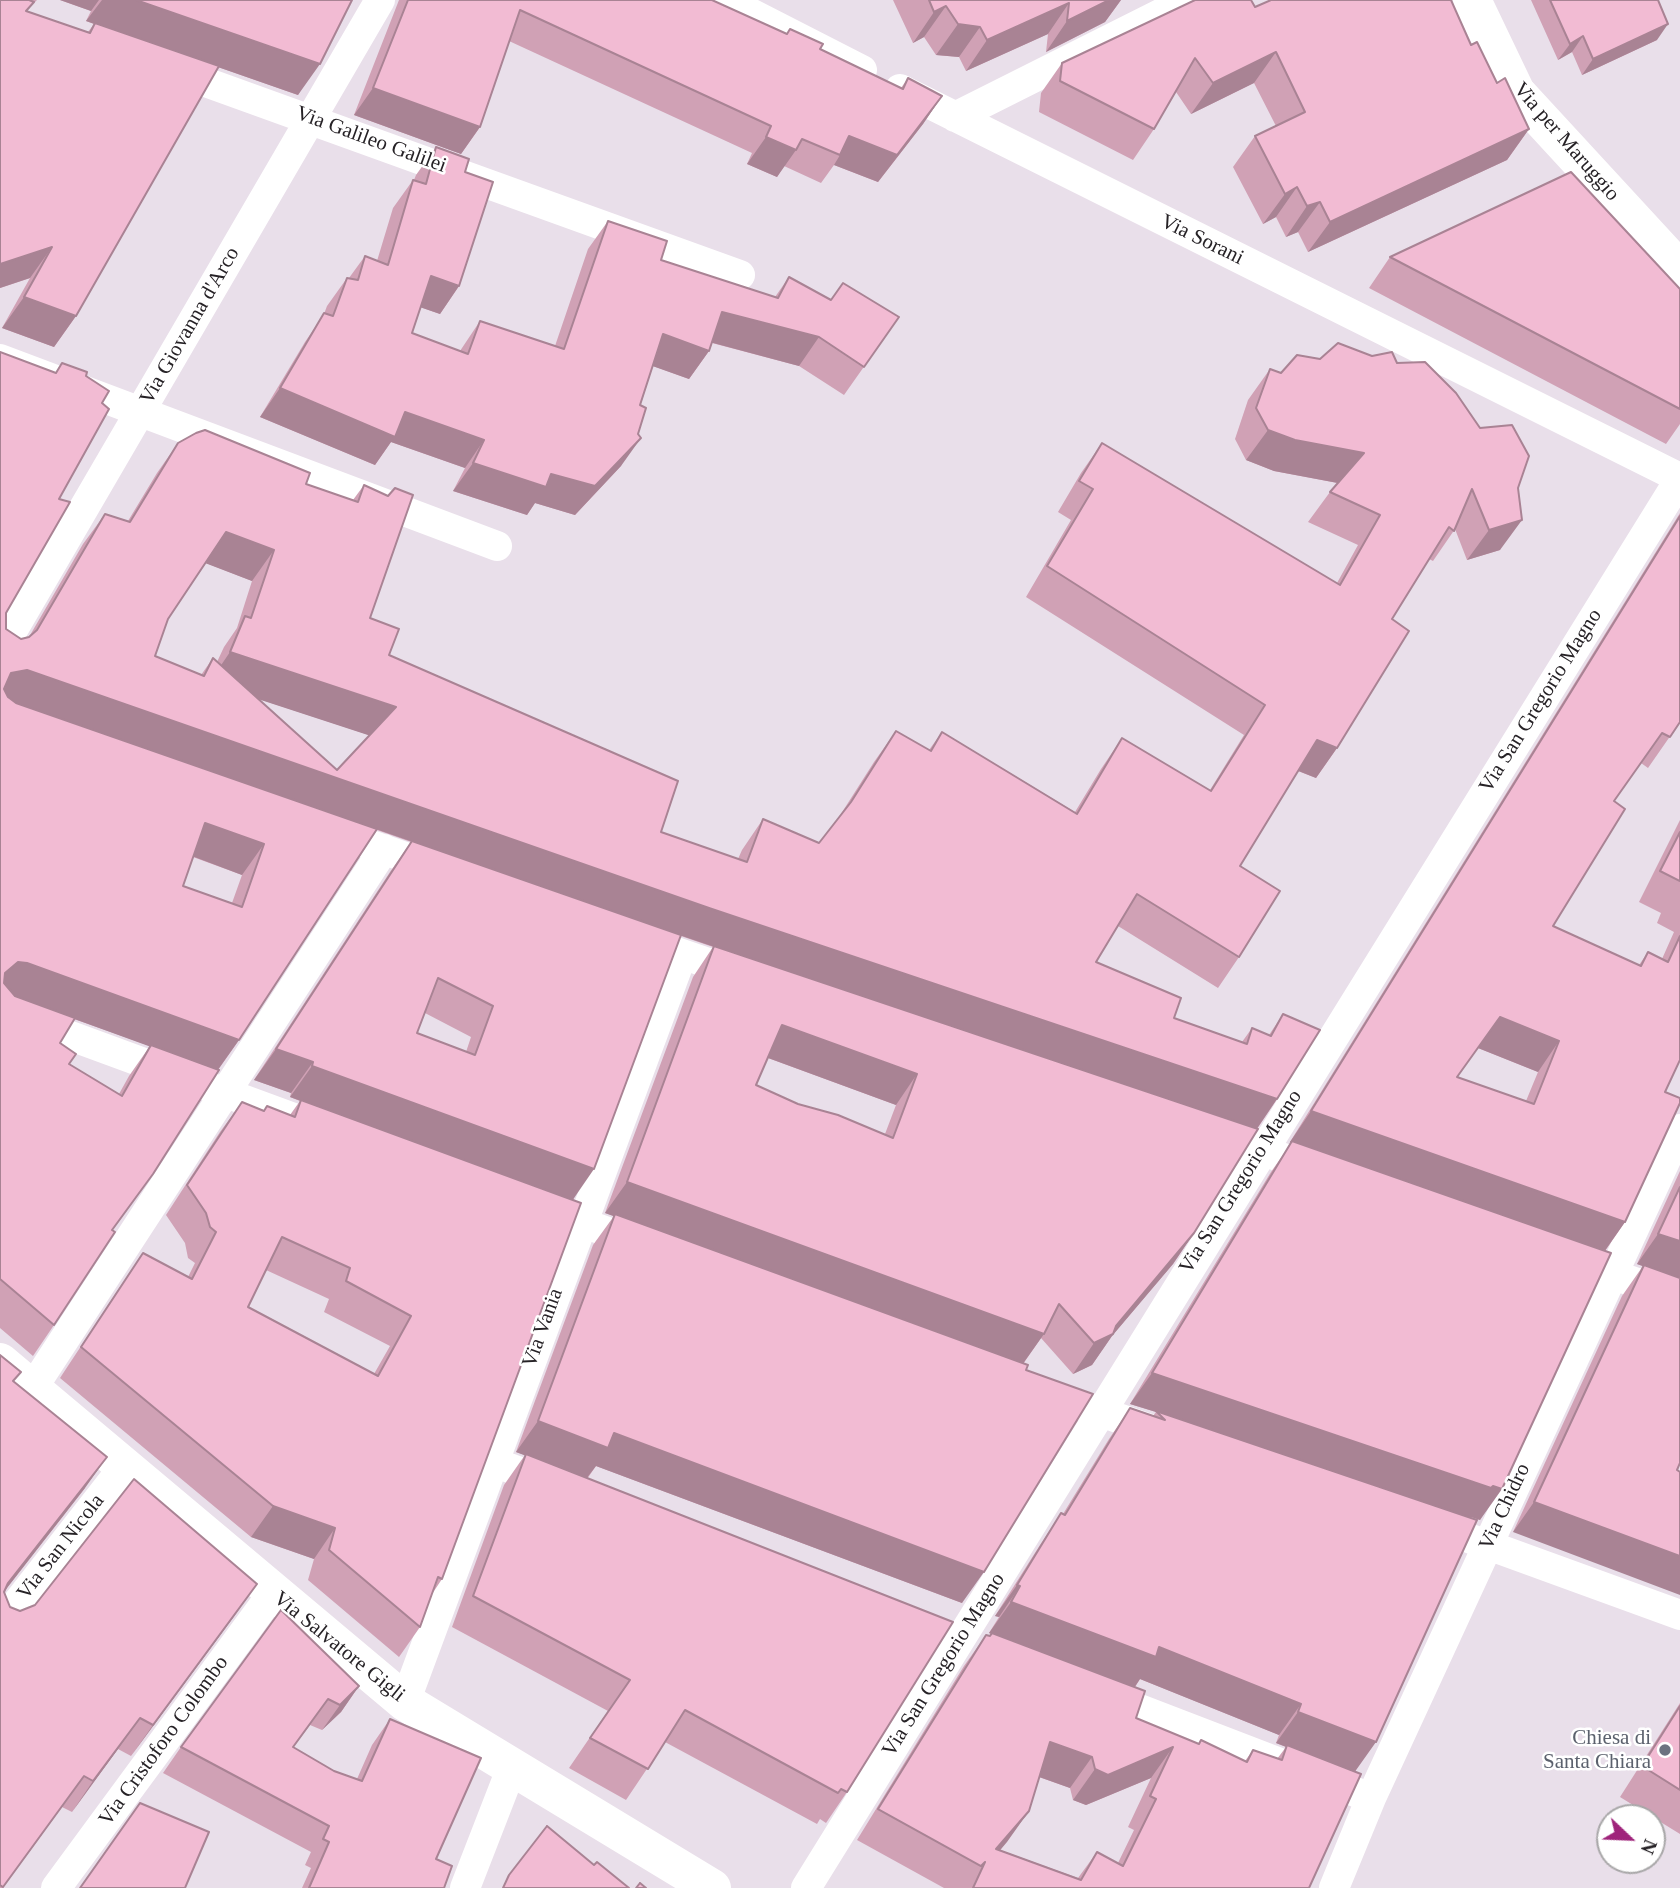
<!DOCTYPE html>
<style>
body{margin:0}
#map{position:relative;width:1680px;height:1888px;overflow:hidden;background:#e9dfea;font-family:Georgia,serif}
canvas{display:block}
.north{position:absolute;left:1596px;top:1804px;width:70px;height:70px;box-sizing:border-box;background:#fff;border:2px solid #a8a7a8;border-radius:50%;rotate:113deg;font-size:19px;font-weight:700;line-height:28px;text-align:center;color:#262226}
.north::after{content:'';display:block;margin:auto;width:24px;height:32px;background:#9f247b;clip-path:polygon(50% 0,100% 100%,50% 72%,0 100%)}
</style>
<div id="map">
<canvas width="1680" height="1888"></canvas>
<div class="north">N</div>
</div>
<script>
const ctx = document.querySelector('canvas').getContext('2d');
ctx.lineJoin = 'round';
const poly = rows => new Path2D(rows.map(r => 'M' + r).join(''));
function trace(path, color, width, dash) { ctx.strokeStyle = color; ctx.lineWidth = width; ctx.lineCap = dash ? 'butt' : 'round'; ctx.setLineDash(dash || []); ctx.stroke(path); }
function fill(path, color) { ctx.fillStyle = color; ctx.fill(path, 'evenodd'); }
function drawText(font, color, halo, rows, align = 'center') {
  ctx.font = font + ' Georgia,serif'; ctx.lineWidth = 5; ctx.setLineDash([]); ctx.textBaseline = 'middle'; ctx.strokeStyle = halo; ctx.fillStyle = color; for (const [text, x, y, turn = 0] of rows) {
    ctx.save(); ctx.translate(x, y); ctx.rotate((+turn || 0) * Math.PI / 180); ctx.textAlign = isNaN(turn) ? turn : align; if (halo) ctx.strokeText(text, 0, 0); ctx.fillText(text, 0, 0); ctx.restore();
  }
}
const street = poly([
 [725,0,862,70],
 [172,70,740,275],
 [900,89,1680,478],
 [955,117,1188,0],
 [0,359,497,546],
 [0,652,380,0],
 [331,831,439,869],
 [638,939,740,974],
 [0,1010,302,1121],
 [1212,1133,1320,1171],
 [536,1206,641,1244],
 [1565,1258,1680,1298],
 [32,1389,384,849],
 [1049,1394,1161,1433],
 [493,1462,553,1484],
 [1430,1524,1680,1615],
 [0,1625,123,1468],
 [1103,1695,1371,1798],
 [405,1702,682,955],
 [56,1888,273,1593],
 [465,1888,512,1767],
 [806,1888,1680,479],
 [1334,1888,1371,1798,1680,1129]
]);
const secondary = poly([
 [1472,0,1516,92,1680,270],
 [0,1362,405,1702,712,1888]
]);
const wall = poly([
 [0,0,37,0,34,3,33,3,27,11,88,32,94,24,86,21,91,11,60,0,352,0,298,95,218,67,76,316,54,347,2,328,30,278,0,288],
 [399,0,712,0,787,34,790,29,820,49,901,88,908,78,942,96,923,124,878,182,834,165,821,183,784,166,777,177,747,164,752,153,509,41,480,127,461,154,354,115],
 [893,0,1121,0,1105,22,1046,52,1048,34,966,71,959,57,936,55,924,37,913,43],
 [1531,0,1658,0,1657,40,1582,75,1572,52,1558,60],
 [1255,7,1471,45,1529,129,1507,160,1308,252,1298,232,1286,237,1276,217,1263,224,1233,167,1255,136,1276,126,1254,83,1191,114,1176,92,1154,129,1133,160,1039,112,1041,93,1062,63],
 [436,147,465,172,459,286,440,314,420,307,412,333,460,351,480,321,555,346,588,249,608,221,661,260,775,297,789,277,831,300,899,317,844,395,799,366,712,343,709,351,689,379,653,366,621,466,575,515,535,503,527,515,453,491,465,468,391,442,375,465,260,417,305,342,324,314,327,306,347,278,349,278,365,256,377,261,393,208,413,180,414,180,416,175],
 [1390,257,1680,289,1680,424,1666,444,1369,288],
 [0,352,55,373,62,363,86,376,102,403,6,613,6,629,21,639,29,637,83,544,105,514,128,521,157,473,178,443,306,484,353,500,364,485,370,618,389,655,661,832,738,859,742,850,763,819,819,843,839,817,874,762,896,731,929,750,942,732,1075,812,1101,769,1122,738,1210,790,1244,735,1026,597,1071,520,1058,512,1081,473,1102,443,1337,583,1358,545,1308,522,1330,492,1338,483,1274,471,1246,460,1235,439,1248,400,1270,369,1281,373,1320,359,1372,356,1397,363,1518,488,1500,550,1467,560,1455,529,1433,561,1429,559,1392,619,1337,748,1316,778,1298,771,1240,866,1239,957,1218,988,1118,926,1096,962,1174,1018,1242,1042,1252,1028,1269,1035,1283,1014,1277,1099,1257,1129,1194,1233,1173,1264,1112,1336,1092,1365,1073,1374,1041,1338,1023,1364,1026,1370,962,1603,596,1466,587,1479,847,1792,826,1823,820,1819,817,1824,665,1742,626,1800,569,1768,608,1711,452,1627,504,1485,525,1455,516,1452,593,1245,614,1216,605,1213,693,977,713,947,681,936,573,1200,442,1579,432,1594,420,1627,399,1657,308,1580,314,1559,251,1537,60,1378,122,1284,143,1253,188,1277,195,1263,188,1258,185,1243,166,1215,220,1132,242,1102,263,1110,290,1115,300,1101,290,1097,291,1093,254,1080,390,872,411,842,377,830,239,1040,218,1070,153,1174,112,1231,54,1325,33,1356,0,1328],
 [206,563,252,581,237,628,224,647,217,662,213,658,201,675,155,656,168,619],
 [259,699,369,735,337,770],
 [193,857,242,875,232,903,183,886],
 [425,1013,471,1037,466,1052,417,1033],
 [74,1019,150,1046,129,1076,119,1094,69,1064,60,1043],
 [768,1058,896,1105,885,1134,798,1104,756,1085],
 [266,1270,329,1299,324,1312,390,1346,374,1374,248,1307],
 [1680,513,1680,722,1648,768,1641,763,1614,801,1553,926,1639,965,1648,952,1662,959,1674,932,1657,923,1661,913,1639,902,1680,820,1680,1060,1665,1092,1625,1222,1605,1251,1480,1520,1471,1517,1471,1518,1355,1771,1309,1888,944,1888,857,1840,964,1666,986,1635,989,1636,991,1634,989,1633,999,1617,995,1616,1040,1545,1061,1513,1063,1514,1109,1439,1130,1408,1153,1416,1156,1412,1130,1404,1271,1172,1292,1142,1290,1142],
 [1478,1048,1538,1072,1526,1101,1457,1077],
 [1140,1679,1279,1735,1276,1743,1286,1747,1277,1759,1253,1750,1245,1761,1201,1740,1198,1744,1136,1718,1135,1687],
 [1039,1777,1070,1788,1073,1800,1086,1805,1151,1778,1128,1827,1134,1830,1118,1863,1097,1852,1078,1878,1000,1850,1029,1811],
 [1680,1171,1680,1463,1513,1532,1622,1296,1643,1266,1637,1264],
 [0,1355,14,1382,85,1488,5,1590,4,1592,10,1607,20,1611,235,1615,131,1756,118,1749,72,1812,62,1807,3,1888,0,1888],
 [359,1686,341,1712,322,1730,310,1725,293,1748,334,1771,357,1779,372,1745,390,1719,436,1859,444,1888,302,1888,311,1868,305,1865,311,1852,163,1773,181,1747],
 [1680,1703,1680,1834,1620,1797]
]);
const shadedWall = poly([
 [60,0,99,0,91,11],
 [102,0,136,0,320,64,298,95,86,21],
 [1109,0,1121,0,1105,22,1046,52,1067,21],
 [1069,3,1048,34,966,71,987,40],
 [946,6,924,37,913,43,934,12],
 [958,24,980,27,959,57,936,55],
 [1668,24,1657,40,1582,75,1593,59],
 [1583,36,1572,52,1558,60,1570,44],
 [1276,52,1254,83,1191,114,1213,83],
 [373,88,480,127,461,154,354,115],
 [942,96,923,124,878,182,834,165,840,155,849,136],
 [1529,129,1507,160,1308,252,1330,222],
 [766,137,796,150,777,177,747,164],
 [1297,187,1276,217,1263,224,1285,194],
 [1320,202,1298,232,1286,237,1307,206],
 [52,247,30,278,0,288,0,264],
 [431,276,459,286,440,314,411,304],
 [24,297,76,316,54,347,2,328],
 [722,312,819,337,799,366,702,340],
 [663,334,709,351,689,379,644,363],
 [280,388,405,412,484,440,465,468,391,442,375,465,260,417],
 [1268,430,1364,453,1343,484,1274,471,1246,460],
 [641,438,621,466,575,515,535,503,527,515,453,491,473,463],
 [1522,520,1500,550,1467,560,1489,530],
 [226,532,274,550,252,581,205,563],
 [230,652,396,707,374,737,209,683],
 [27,670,1277,1099,1256,1130,688,938,6,700,0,701,11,673],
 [1317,740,1337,748,1316,778,1296,770],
 [205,823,264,844,242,875,184,853],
 [18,962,27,963,239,1040,217,1071,6,994,0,993,5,973],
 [1500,1017,1559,1041,1538,1072,1478,1048],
 [782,1025,917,1074,896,1105,760,1055],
 [276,1049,313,1062,291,1093,254,1080],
 [312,1066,594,1169,572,1201,290,1097],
 [1311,1111,1625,1222,1604,1252,1290,1142],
 [627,1182,1044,1334,1022,1365,605,1213],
 [1194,1233,1173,1264,1112,1336,1092,1365,1073,1374,1094,1343,1116,1326],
 [1658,1234,1680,1241,1680,1280,1637,1264],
 [1152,1373,1493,1486,1502,1489,1480,1520,1471,1517,1470,1519,1156,1411,1156,1412,1130,1404],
 [538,1421,614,1433,984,1572,962,1603,596,1466,586,1479,516,1452],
 [107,1457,85,1488,0,1597,8,1583],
 [1534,1502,1680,1556,1680,1595,1513,1532],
 [273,1506,335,1528,314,1559,251,1537],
 [257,1584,235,1615,131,1756,153,1725],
 [1017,1585,1020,1586,999,1617,995,1616],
 [1011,1602,1159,1647,1301,1704,1279,1735,1140,1679,1134,1688,989,1633],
 [359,1686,341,1712,322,1730,340,1705],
 [1298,1712,1376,1742,1354,1773,1276,1743],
 [140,1718,118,1749,72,1812,93,1781],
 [1050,1742,1092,1757,1070,1788,1028,1773],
 [1173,1747,1151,1778,1086,1805,1073,1800,1095,1769],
 [1029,1811,1007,1842,980,1874,996,1849]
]);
const building = poly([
 [0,0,29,0,34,2,26,11,90,33,95,23,219,66,76,316,24,297,52,247,0,264,0,0],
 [136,0,352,0,320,64,136,0],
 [408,0,712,0,787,34,790,29,823,44,820,49,903,89,908,78,942,96,897,155,849,136,840,155,802,139,796,150,766,137,771,126,520,10,480,127,373,88,408,0],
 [929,0,1109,0,1067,21,1069,3,987,40,980,27,958,24,946,6,934,12,929,0],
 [1195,0,1251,0,1255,7,1271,0,1451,0,1471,45,1477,42,1497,83,1505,78,1529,129,1330,222,1320,202,1307,206,1297,187,1285,194,1255,136,1305,112,1276,52,1213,83,1195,58,1154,129,1060,81,1062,63,1195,0],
 [1550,0,1658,0,1668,24,1593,59,1583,36,1570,44,1550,0],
 [436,147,469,159,465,172,493,182,459,286,431,276,412,333,468,354,480,321,564,349,608,221,667,241,661,260,778,298,789,277,831,300,843,283,899,317,864,367,819,337,722,312,709,351,663,334,640,405,646,408,638,434,641,438,595,486,551,474,546,487,473,463,484,440,405,412,395,437,280,388,324,313,333,316,347,278,358,280,365,256,388,265,413,180,426,184,436,147],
 [1571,172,1680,289,1680,409,1390,257,1571,172],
 [1338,343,1372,356,1392,352,1397,363,1425,362,1456,393,1480,428,1512,425,1529,456,1518,488,1522,520,1489,530,1472,489,1454,531,1449,527,1392,619,1409,631,1337,748,1317,740,1240,866,1280,891,1239,957,1137,894,1096,962,1181,998,1174,1018,1247,1044,1252,1028,1271,1036,1283,1014,1320,1030,1277,1099,709,908,27,670,11,673,4,689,8,697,16,703,377,829,239,1040,27,963,18,962,5,973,4,983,15,996,75,1018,60,1043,76,1054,69,1064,122,1096,151,1045,219,1070,153,1174,112,1230,115,1232,54,1325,0,1279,0,352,56,373,62,363,87,372,86,376,109,391,102,403,109,409,59,499,70,502,6,613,6,629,21,639,29,637,37,630,105,514,130,522,178,443,196,433,205,430,310,473,306,484,358,502,364,485,388,496,395,488,413,495,370,618,399,629,389,655,678,781,661,832,747,862,763,819,819,843,851,802,896,731,931,751,942,732,1077,814,1122,738,1211,791,1265,705,1047,566,1093,489,1079,481,1102,443,1340,585,1380,515,1330,492,1364,453,1295,440,1268,430,1256,408,1270,369,1281,373,1297,355,1320,359,1338,343],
 [226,532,274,550,251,618,245,616,230,652,396,707,337,770,213,658,204,676,155,656,168,619,226,532],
 [205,823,264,844,242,907,183,886,205,823],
 [1680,516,1680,722,1670,737,1662,733,1614,801,1625,809,1553,926,1641,966,1648,952,1668,962,1680,936,1680,1060,1665,1092,1680,1098,1680,1103,1625,1222,1311,1111,1680,516],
 [1500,1017,1559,1041,1534,1104,1457,1077,1500,1017],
 [1680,832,1680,881,1660,871,1680,832],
 [412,841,681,935,594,1169,312,1066,313,1062,276,1049,412,841],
 [438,978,493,1006,475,1055,417,1033,438,978],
 [714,946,1258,1129,1194,1233,1116,1326,1113,1334,1094,1343,1059,1304,1044,1334,627,1182,714,946],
 [782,1025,917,1074,893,1138,838,1115,798,1104,756,1085,782,1025],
 [301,1100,581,1203,442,1579,438,1577,420,1627,329,1550,335,1528,273,1506,81,1347,143,1253,192,1279,216,1232,210,1227,206,1213,187,1185,242,1102,264,1111,267,1106,295,1117,301,1100],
 [282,1237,350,1268,346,1281,411,1316,378,1376,248,1307,282,1237],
 [1292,1141,1611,1253,1502,1489,1493,1486,1491,1488,1152,1373,1292,1141],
 [1680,1187,1680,1241,1658,1234,1680,1187],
 [615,1214,1028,1365,1026,1370,1093,1394,984,1572,614,1433,608,1448,538,1421,615,1214],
 [1644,1265,1680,1278,1680,1463,1677,1470,1680,1472,1680,1556,1534,1502,1644,1265],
 [0,1355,21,1372,13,1381,107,1457,8,1583,4,1592,10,1607,20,1611,35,1605,134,1479,257,1584,153,1725,140,1718,93,1781,84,1776,3,1887,0,1885,0,1355],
 [1130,1408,1165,1420,1156,1411,1477,1520,1376,1742,1298,1712,1301,1704,1159,1647,1156,1657,1011,1602,1020,1586,1017,1585,1061,1513,1065,1515,1130,1408],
 [526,1454,953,1622,847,1792,841,1789,838,1793,685,1710,648,1769,590,1738,630,1680,473,1596,526,1454],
 [281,1610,359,1686,340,1705,328,1699,293,1747,334,1771,362,1781,390,1719,481,1758,436,1859,452,1866,444,1888,309,1888,329,1842,323,1839,329,1826,181,1747,281,1610],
 [992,1633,1145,1691,1136,1718,1199,1744,1201,1740,1247,1762,1253,1750,1282,1760,1287,1745,1361,1774,1309,1888,973,1888,985,1862,981,1866,878,1809,986,1635,990,1636,992,1633],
 [1050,1742,1092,1757,1095,1769,1108,1775,1173,1747,1150,1796,1156,1799,1123,1866,1097,1852,1081,1880,996,1849,1029,1811,1050,1742],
 [1680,1706,1680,1790,1642,1766,1680,1706],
 [140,1803,209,1832,185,1888,80,1888,140,1803],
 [547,1826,594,1865,597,1862,629,1888,503,1888,509,1875,547,1826],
 [640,1883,646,1888,636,1888,640,1883]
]);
const markers = [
 [1665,1750,7,"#6b7280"]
];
const streetNames = [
 ["Via Galileo Galilei",371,140,20],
 ["Via per Maruggio",1566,142,49],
 ["Via Sorani",1202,240,26],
 ["Via Giovanna d'Arco",190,326,-60],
 ["Via San Gregorio Magno",1541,701,-58],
 ["Via San Gregorio Magno",1241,1182,-58],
 ["Via Vania",543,1328,-70],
 ["Via Chidro",1505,1507,-65],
 ["Via San Nicola",61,1547,-52],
 ["Via Salvatore Gigli",339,1647,39],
 ["Via San Gregorio Magno",944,1665,-58],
 ["Via Cristoforo Colombo",164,1741,-54]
];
const worshipNames = [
 ["Chiesa di",1651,1738],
 ["Santa Chiara",1651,1762]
];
trace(street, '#fff', 30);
trace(secondary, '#fff', 38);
fill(wall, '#d0a1b5');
fill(shadedWall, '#a98394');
fill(building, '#f2bbd3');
trace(building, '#a98394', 2);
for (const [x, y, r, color] of markers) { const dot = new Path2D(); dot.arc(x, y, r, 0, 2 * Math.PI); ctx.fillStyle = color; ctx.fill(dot); trace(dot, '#fff', 2.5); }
drawText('21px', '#262226', '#fff', streetNames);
drawText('21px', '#5b616d', '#fff', worshipNames, 'right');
</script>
